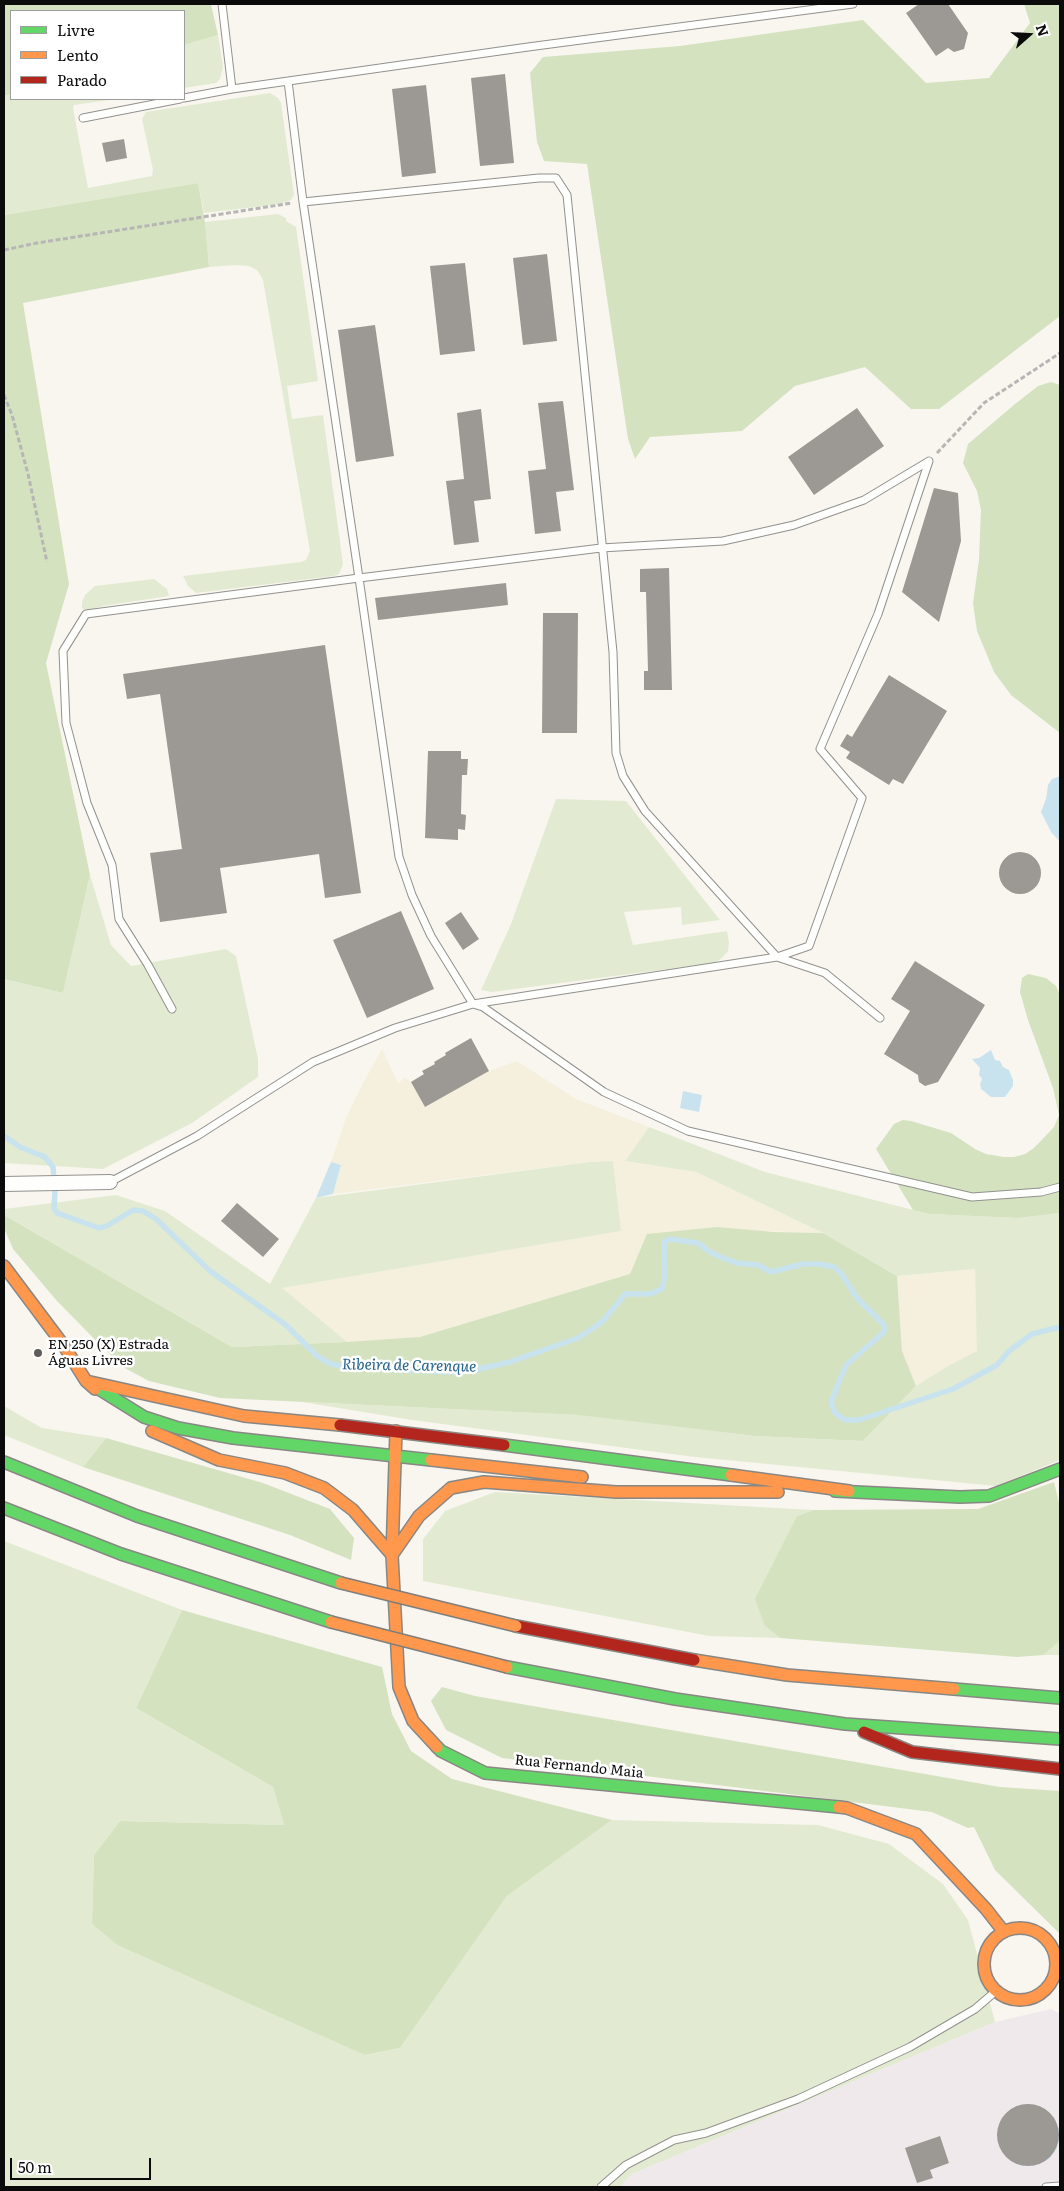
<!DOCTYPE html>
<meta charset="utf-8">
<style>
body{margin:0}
#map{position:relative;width:1064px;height:2191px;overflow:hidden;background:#f9f6ef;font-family:Literata,serif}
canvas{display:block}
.frame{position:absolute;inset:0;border:5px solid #0b0b0b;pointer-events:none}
.legend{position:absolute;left:10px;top:10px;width:175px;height:90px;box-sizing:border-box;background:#fff;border:1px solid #9d9d9d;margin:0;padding:6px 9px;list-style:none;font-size:15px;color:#0b0b0b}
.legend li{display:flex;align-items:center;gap:10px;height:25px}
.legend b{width:25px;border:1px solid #9d9d9d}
.north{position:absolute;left:1004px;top:10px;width:50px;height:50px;-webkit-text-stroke:4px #fff;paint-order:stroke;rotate:71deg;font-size:14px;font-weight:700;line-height:20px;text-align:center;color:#0b0b0b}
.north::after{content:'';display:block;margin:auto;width:18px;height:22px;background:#0b0b0b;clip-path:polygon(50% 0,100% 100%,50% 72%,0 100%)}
.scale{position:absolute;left:10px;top:2158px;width:141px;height:22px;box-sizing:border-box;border:2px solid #0b0b0b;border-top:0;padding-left:6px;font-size:15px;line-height:18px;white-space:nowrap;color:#0b0b0b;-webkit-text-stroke:4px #fff;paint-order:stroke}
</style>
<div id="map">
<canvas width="1064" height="2191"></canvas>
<div class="frame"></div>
<ul class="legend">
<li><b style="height:6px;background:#63d668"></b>Livre</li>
<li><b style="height:6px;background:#ff974d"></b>Lento</li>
<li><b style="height:6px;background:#b3261e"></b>Parado</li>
</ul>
<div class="north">N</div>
<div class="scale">50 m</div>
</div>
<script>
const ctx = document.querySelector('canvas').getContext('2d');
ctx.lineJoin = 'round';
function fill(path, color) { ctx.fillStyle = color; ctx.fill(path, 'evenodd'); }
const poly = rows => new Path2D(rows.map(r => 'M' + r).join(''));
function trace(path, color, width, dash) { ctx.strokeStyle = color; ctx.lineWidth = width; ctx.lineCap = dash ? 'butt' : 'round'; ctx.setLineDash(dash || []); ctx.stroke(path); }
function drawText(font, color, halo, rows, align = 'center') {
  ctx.font = font + ' Literata,serif'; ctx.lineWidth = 5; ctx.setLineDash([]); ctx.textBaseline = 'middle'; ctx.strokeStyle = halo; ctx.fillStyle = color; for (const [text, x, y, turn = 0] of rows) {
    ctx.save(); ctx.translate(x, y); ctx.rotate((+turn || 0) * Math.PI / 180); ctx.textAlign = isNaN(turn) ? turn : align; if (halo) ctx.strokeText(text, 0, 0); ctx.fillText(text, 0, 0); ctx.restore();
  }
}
const industrial = poly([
 [1051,2009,1060,2014,1060,2187,620,2187,632,2174,995,2022]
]);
const farmland = poly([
 [382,1049,398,1083,405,1078,411,1082,425,1107,489,1071,517,1061,576,1099,649,1127,625,1161,696,1172,823,1233,757,1231,655,1271,366,1356,270,1298,281,1288,621,1231,613,1161,590,1162,333,1194,341,1166,331,1162,346,1118,362,1085],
 [975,1269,978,1351,948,1366,916,1386,902,1351,897,1276]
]);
const green = poly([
 [218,35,223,67,220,79,216,83,184,88,184,45],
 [270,93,278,98,281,103,294,195,291,200,281,204,204,213,198,183,4,215,4,96,11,94,11,99,116,99,74,105,73,108,88,188,152,176,153,170,142,119,146,112],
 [278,214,286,218,286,221,296,227,318,381,287,386,292,419,323,415,343,564,339,574,334,576,196,593,188,586,183,576,301,562,306,560,310,551,263,280,257,270,249,266,236,265,209,267,205,222],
 [154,579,167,589,169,596,103,606,86,611,82,608,82,602,85,595,95,586],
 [556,799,626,801,720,920,682,925,681,907,624,912,633,945,727,931,729,942,728,951,722,958,714,963,492,992,481,990,511,924],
 [90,875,111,945,131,966,226,949,236,956,258,1059,258,1077,192,1123,103,1169,4,1163,4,979,63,993],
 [649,1127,765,1172,929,1214,1019,1218,1060,1213,1060,1460,996,1486,695,1457,412,1420,302,1402,583,1415,755,1436,863,1441,916,1386,948,1366,977,1351,975,1269,897,1276,823,1233,696,1172,625,1161],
 [613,1161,621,1231,282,1288,347,1342,232,1347,4,1215,4,1209,116,1195,165,1211,270,1284,316,1198,590,1162],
 [4,1406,42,1428,106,1438,83,1467,4,1435],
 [495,1492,813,1510,797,1516,765,1626,780,1638,709,1636,423,1581,423,1539,445,1511],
 [4,1541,182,1610,136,1708,273,1787,284,1825,120,1821,94,1855,92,1924,117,1945,366,2055,400,2048,507,1896,612,1820,818,1825,889,1844,943,1884,968,1920,995,2022,632,2174,620,2187,4,2187],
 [1060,1641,1060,1655,1043,1655]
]);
const forest = poly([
 [4,4,211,4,218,35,184,45,184,11,11,11,11,94,4,96],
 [1024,4,1060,4,1060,316,939,409,911,409,865,367,795,386,742,431,650,437,635,459,628,439,587,164,544,161,537,142,530,73,543,57,680,46,863,20,926,83,989,78,1030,23],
 [198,183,205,222,209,267,23,303,69,584,46,663,90,875,63,993,4,979,4,215],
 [1051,382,1060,385,1060,733,1011,695,994,672,977,631,973,603,979,560,981,510,977,491,963,463,968,444,1015,404,1038,386],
 [1028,974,1046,978,1056,986,1060,995,1060,1213,1019,1218,929,1214,913,1210,876,1149,894,1124,903,1120,911,1121,951,1133,975,1149,986,1154,1004,1157,1014,1157,1025,1154,1034,1148,1054,1127,1059,1115,1053,1088,1028,1020,1020,992,1022,978],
 [4,1215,232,1347,347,1342,420,1337,630,1274,647,1234,717,1227,774,1232,823,1233,897,1276,902,1351,916,1386,863,1441,755,1436,579,1415,220,1398,149,1381,121,1366,57,1301,13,1249,4,1228],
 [106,1438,263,1483,330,1509,354,1538,351,1560,290,1535,83,1467],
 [1054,1482,1060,1507,1060,1641,1043,1655,1017,1657,780,1638,765,1626,755,1599,797,1516,813,1510,978,1509],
 [182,1610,382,1667,392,1714,411,1751,452,1779,612,1820,507,1896,400,2048,365,2055,117,1945,92,1924,94,1855,120,1821,284,1825,273,1787,136,1708],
 [442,1687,475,1696,1000,1787,1060,1791,1060,1934,995,1870,974,1827,968,1828,932,1812,502,1758,446,1730,431,1701]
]);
const water = poly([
 [1060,776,1060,842,1051,832,1041,812,1046,799,1048,785,1052,779],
 [991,1050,995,1060,1000,1061,1003,1067,1009,1070,1013,1080,1013,1086,1005,1097,991,1097,981,1089,980,1084,982,1079,979,1075,980,1068,972,1059,979,1058],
 [683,1091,702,1095,699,1112,680,1108],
 [331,1162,341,1165,333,1194,316,1198],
 [1028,2104,1038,2106,1048,2111,1055,2119,1059,2129,1059,2140,1056,2150,1049,2159,1039,2164,1030,2166,1019,2165,1010,2160,1002,2152,998,2140,998,2129,1002,2119,1009,2111,1017,2106],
 [1028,2117,1040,2121,1046,2132,1047,2138,1041,2149,1029,2154,1017,2150,1010,2138,1013,2126,1017,2121]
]);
const stream = poly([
 [4,1136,20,1147,45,1157,53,1167,55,1189,54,1208,57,1213,99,1228,107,1226,133,1210,143,1211,156,1219,210,1271,286,1325,317,1356,331,1364,355,1368,450,1372,470,1371,510,1362,578,1338,602,1322,625,1294,650,1294,662,1289,665,1276,664,1242,670,1239,698,1243,710,1252,723,1258,737,1263,758,1265,771,1272,803,1264,819,1264,834,1267,841,1273,857,1298,884,1325,884,1332,846,1365,836,1389,831,1402,835,1413,845,1420,859,1420,953,1389,997,1365,1009,1351,1032,1334,1060,1327]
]);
const building = poly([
 [919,4,948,4,968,33,964,49,954,52,948,48,936,56,906,13],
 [505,74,514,163,480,166,471,78],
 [426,85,436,173,402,177,392,89],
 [124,139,127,158,106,162,102,143],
 [547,254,557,341,523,345,513,258],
 [465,263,475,351,440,355,430,266],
 [375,325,394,456,356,462,338,330],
 [563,401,574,490,556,492,561,531,535,534,528,471,546,469,538,403],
 [857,408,884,446,814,495,788,457],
 [481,409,491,499,474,501,479,542,454,545,446,481,464,479,457,413],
 [934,488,958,493,961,541,939,622,902,592],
 [669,568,672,690,644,690,644,671,648,671,646,592,640,592,640,569],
 [506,583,508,605,378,620,375,598],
 [543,613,578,613,577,733,542,733],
 [325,645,361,893,325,898,319,854,220,868,227,913,160,922,150,853,182,849,160,694,127,699,123,674],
 [889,675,947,711,903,784,893,779,889,785,846,758,850,752,840,746,847,734,852,737],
 [428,751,461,751,461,759,468,759,467,775,462,775,461,814,466,815,465,830,458,829,458,840,425,838],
 '999 873a21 21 0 1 1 42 0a21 21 0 1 1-42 0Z',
 [401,911,434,989,367,1018,333,940],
 [461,912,479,939,463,950,445,923],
 [915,961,985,1005,938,1082,925,1086,919,1082,918,1075,884,1054,910,1011,891,999],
 [471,1038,489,1071,425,1107,411,1082,424,1074,422,1071,435,1064,434,1062,446,1055,445,1053],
 [237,1203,279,1239,263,1257,221,1221],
 '997 2135a31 31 0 1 1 62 0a31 31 0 1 1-62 0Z',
 [940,2136,949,2163,930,2170,933,2178,917,2183,905,2148]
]);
const path = poly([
 [4,250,37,243,292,203],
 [4,395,12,415,28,474,47,562],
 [937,453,984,403,1060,353]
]);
const lane = poly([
 [222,4,232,89],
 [184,98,232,89,528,47,853,4],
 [83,118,180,99],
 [303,202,539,178,556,178,567,195,613,652,616,753,623,776,645,811,777,957,825,973,880,1018],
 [172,1009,148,965,119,919,112,865,87,803,66,723,63,651,86,614,359,578,601,548,723,541,794,525,864,500,929,461,878,614,820,749,862,798,809,946,777,957,473,1004,431,936,412,895,399,857,359,578,303,202,288,81],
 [110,1182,197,1136,313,1062,395,1028,473,1004,483,1007,604,1092,688,1131,972,1197,1041,1192,1060,1187],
 [601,2187,626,2165,674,2140,706,2133,798,2099,910,2047,975,2009,996,1991],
 [1046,2187,1060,2186]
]);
const street = poly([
 [4,1184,110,1182]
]);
const fast = poly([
 [99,1389,144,1417,178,1428,233,1438,431,1460],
 [504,1445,731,1475],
 [4,1462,137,1516,341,1583],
 [835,1491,960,1497,989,1496,1060,1469],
 [4,1508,121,1554,331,1622],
 [507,1667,675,1699,845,1724,1060,1739],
 [954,1689,1060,1698],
 [437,1747,441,1751,485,1773,839,1807]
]);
const slow = poly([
 [4,1266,64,1346,86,1381,95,1389],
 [86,1381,244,1416,340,1425],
 [152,1431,219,1460,285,1473,324,1488,353,1510,392,1555],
 [396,1431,392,1555,399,1687,413,1721,437,1747],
 [431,1460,582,1477],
 [731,1475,849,1491],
 [392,1555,419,1516,451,1488,484,1482,616,1492,778,1492],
 [694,1660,787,1675,954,1689],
 [839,1807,847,1808,916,1834,986,1909,1004,1932],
 '984 1964a36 36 0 1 1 72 0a36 36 0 1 1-72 0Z'
]);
const jam = poly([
 [340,1425,504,1445],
 [516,1626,694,1660],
 [864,1732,912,1752,1060,1769]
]);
const slowBridge = poly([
 [341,1583,516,1626],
 [331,1622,507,1667]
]);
const markers = [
 [38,1353,5,"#5e5d5b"]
];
const poiNames = [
 ["EN 250 (X) Estrada",48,1345],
 ["Águas Livres",48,1361]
];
const streetNames = [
 ["Rua Fernando Maia",579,1767,6]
];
const waterNames = [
 ["Ribeira de Carenque",409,1366,1]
];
fill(industrial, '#efe9ec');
fill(farmland, '#f4f0dd');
fill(green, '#e2ebd1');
fill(forest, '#d4e2c0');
fill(water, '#c9e3ee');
trace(stream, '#c9e3ee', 5.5);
fill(building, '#9c9995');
trace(lane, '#92918e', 9);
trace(street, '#92918e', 16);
trace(fast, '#898784', 14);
trace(slow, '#898784', 14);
trace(jam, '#898784', 14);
trace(path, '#b7b6b5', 3, [5, 2.5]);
trace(lane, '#fefefd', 7);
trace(street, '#fefefd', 14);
trace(fast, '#63d668', 11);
trace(slow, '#ff974d', 11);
trace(jam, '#b3261e', 11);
trace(slowBridge, '#7f7e7b', 14, []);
trace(slowBridge, '#ff974d', 11);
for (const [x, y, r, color] of markers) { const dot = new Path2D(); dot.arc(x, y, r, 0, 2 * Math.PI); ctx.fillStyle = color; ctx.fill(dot); trace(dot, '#fff', 2); }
drawText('14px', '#0b0b0b', '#fff', poiNames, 'left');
drawText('14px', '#0b0b0b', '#fff', streetNames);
drawText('italic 15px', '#24638c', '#fff', waterNames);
</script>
